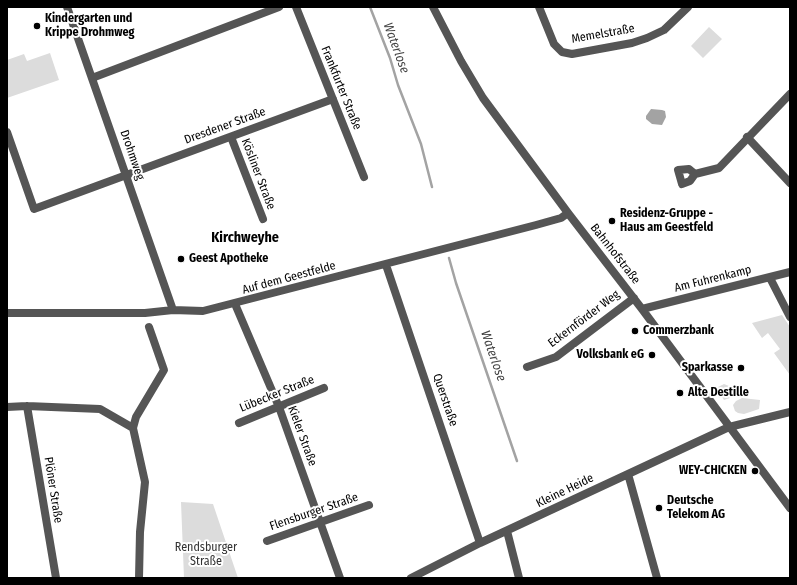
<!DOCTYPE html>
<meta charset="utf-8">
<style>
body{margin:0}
#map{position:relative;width:797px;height:585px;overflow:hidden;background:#fff;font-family:"Fira Sans Condensed",sans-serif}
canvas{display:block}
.frame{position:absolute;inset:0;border:8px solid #000;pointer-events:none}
</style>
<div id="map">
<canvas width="797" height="585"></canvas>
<div class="frame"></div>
</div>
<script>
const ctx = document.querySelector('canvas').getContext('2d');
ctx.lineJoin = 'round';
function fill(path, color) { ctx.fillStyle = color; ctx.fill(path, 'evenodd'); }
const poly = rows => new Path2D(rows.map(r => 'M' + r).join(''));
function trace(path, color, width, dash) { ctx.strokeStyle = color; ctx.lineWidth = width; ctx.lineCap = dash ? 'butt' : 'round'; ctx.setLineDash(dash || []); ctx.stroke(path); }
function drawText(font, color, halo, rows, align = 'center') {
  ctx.font = font + ' "Fira Sans Condensed",sans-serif'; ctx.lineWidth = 4; ctx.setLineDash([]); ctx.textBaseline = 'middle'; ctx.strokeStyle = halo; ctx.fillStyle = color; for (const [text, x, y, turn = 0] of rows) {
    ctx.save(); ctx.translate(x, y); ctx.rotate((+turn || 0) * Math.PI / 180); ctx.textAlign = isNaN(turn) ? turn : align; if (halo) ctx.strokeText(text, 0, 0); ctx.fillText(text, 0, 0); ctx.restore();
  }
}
const green = poly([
 [709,27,722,39,703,58,691,46],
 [50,53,59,80,7,98,7,60,24,54,27,61],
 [782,315,790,327,790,375,774,353,780,349,768,333,762,338,752,323],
 [724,384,729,386,732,391,730,398,724,400,722,397,720,398,718,397,717,392,718,387],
 [742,398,760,400,759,409,744,414,738,413,735,411,733,405,736,401],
 [181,502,213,504,238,578,184,578]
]);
const water = poly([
 [651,109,662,110,665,111,666,117,662,125,652,124,646,119,646,116]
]);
const stream = poly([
 [370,7,390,58,398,85,421,144,432,187],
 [449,258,456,283,517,461]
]);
const minor = poly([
 [67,7,173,310],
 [296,7,364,177],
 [433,7,461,61,483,98,568,213,642,309,790,508],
 [539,7,554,44,562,52,572,54,632,43,647,38,664,30,688,7],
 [92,78,279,7],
 [7,132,34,209,333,99],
 [231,137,263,219],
 [747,137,790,183],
 [695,174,690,181,682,184,678,170,689,169,695,174,719,168,790,94],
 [386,265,480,543],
 [770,278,790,317],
 [235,304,279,407,340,578],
 [642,309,790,272],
 [7,313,145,313,173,310,203,311,536,225,561,218,568,213],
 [527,367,556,357,634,298],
 [27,406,56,578],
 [7,407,27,406,100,409,133,428,145,482,140,532,139,578],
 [239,423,324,388],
 [133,428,136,417,164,370,149,327],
 [628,474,657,578],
 [507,531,519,578],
 [267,541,369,505],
 [411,578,480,543,729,427,790,412]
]);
const markers = [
 [37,26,4,"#000"],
 [612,221,4,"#000"],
 [181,259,4,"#000"],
 [635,331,4,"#000"],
 [652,355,4,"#000"],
 [741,368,4,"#000"],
 [680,393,4,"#000"],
 [755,471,4,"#000"],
 [659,508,4,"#000"]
];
const poiNames = [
 ["Kindergarten und",45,19],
 ["Krippe Drohmweg",45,33],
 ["Residenz-Gruppe -",620,214],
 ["Haus am Geestfeld",620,228],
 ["Geest Apotheke",189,259],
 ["Commerzbank",643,331],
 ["Volksbank eG",644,355,"right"],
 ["Sparkasse",733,368,"right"],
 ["Alte Destille",688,393],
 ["WEY-CHICKEN",747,471,"right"],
 ["Deutsche",667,501],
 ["Telekom AG",667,515]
];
const streetNames = [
 ["Memelstraße",603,34,-10],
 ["Frankfurter Straße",341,88,68],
 ["Dresdener Straße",225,126,-20],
 ["Drohmweg",132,155,71],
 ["Kösliner Straße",258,174,69],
 ["Bahnhofstraße",615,254,52],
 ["Auf dem Geestfelde",289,278,-15],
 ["Am Fuhrenkamp",713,279,-14],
 ["Eckernförder Weg",584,319,-37],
 ["Lübecker Straße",277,394,-22],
 ["Querstraße",445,400,71],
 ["Kieler Straße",302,436,70],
 ["Plöner Straße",53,490,81],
 ["Kleine Heide",565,491,-26],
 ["Flensburger Straße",314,512,-19]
];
const parkNames = [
 ["Rendsburger",206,548],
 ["Straße",206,562]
];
const waterNames = [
 ["Waterlose",396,48,70],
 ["Waterlose",493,356,71]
];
const quarterNames = [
 ["Kirchweyhe",245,238]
];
fill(green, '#dcdcdc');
fill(water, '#a3a3a3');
trace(stream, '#a3a3a3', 2.5);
trace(minor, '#555', 8);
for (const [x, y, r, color] of markers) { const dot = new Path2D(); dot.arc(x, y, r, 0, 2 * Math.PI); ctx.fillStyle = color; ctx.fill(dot); trace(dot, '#fff', 1.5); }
drawText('bold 12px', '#000', '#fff', poiNames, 'left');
drawText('12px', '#000', '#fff', streetNames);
drawText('12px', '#333', '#fff', parkNames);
drawText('italic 13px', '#444', '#fff', waterNames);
drawText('bold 14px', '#000', '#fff', quarterNames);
</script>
